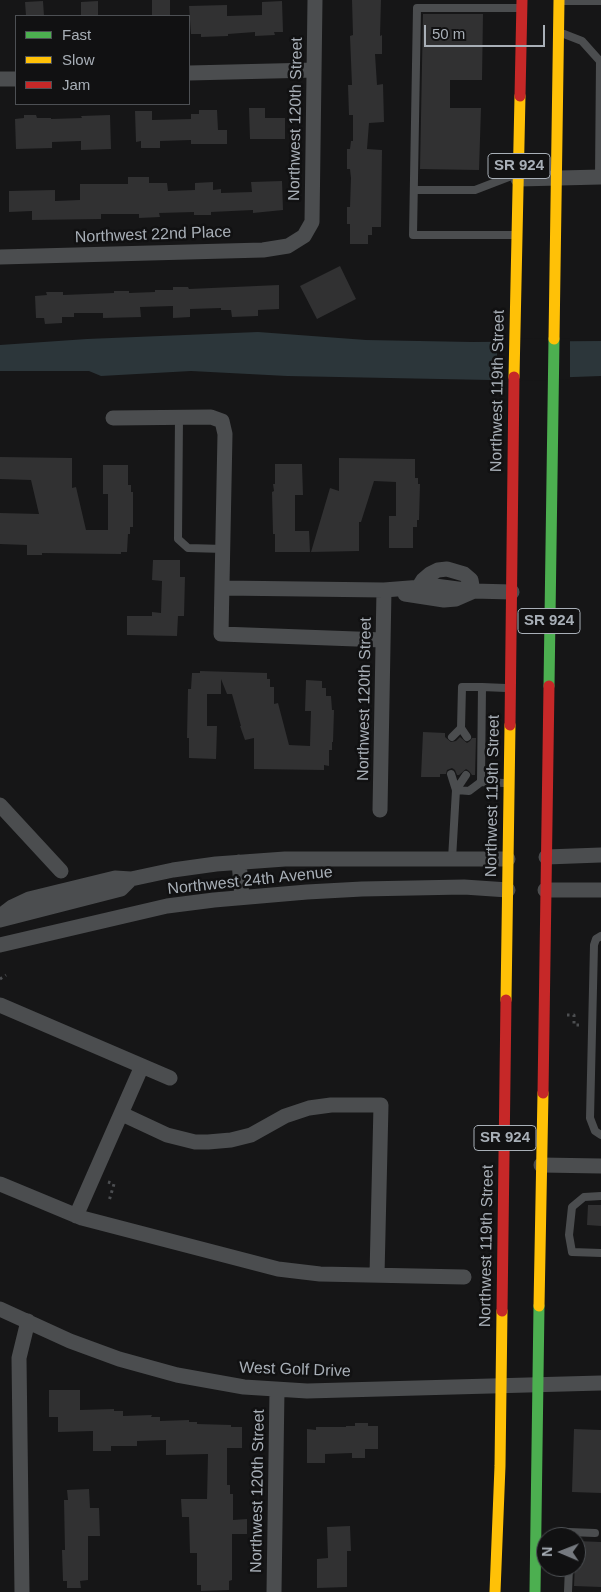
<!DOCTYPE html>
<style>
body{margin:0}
#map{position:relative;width:601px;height:1592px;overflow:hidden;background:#161617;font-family:Helvetica,sans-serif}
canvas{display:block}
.legend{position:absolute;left:15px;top:15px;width:175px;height:90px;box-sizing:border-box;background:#111112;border:1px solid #4d5054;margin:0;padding:6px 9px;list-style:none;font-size:15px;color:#a8afb7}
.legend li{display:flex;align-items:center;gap:10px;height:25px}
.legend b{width:25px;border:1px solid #4d5054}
.north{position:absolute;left:536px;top:1527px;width:50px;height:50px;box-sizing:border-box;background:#111112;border:1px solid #4d5054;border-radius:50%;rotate:271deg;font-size:14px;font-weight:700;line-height:20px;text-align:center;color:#a8afb7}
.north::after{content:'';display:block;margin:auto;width:18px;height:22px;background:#75797f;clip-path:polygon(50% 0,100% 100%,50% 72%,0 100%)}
.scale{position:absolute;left:424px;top:25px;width:121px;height:22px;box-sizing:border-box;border:2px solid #a8afb7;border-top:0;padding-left:6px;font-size:15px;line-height:18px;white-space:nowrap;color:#a8afb7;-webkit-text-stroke:4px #111112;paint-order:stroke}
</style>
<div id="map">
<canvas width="601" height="1592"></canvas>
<ul class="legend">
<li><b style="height:6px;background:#4caf50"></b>Fast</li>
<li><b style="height:6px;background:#ffc107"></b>Slow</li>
<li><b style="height:6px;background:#c62828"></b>Jam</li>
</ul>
<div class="north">N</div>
<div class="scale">50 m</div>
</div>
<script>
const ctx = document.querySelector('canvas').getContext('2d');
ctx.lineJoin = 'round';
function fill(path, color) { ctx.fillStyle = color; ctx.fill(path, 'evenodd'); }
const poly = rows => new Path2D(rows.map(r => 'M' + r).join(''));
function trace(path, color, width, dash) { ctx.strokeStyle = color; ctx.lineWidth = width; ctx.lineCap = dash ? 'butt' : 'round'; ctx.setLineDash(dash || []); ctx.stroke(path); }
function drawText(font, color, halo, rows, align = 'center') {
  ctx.font = font + ' Helvetica,sans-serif'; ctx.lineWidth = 5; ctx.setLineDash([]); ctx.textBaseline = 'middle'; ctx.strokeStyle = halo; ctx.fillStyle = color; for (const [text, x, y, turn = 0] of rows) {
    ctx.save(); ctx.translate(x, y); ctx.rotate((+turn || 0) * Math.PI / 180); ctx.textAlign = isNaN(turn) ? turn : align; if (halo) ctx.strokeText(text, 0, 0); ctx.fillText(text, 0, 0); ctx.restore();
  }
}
const water = poly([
 [258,332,366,340,472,342,601,341,601,376,491,380,287,376,191,371,101,376,89,371,0,371,0,345,87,339]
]);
const pier = poly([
 [570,338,570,379,497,382,497,339]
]);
const building = poly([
 [152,0,170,0,170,16,152,16],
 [352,0,381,0,380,36,382,35,382,54,375,54,377,85,383,84,384,122,369,123,367,149,382,150,381,227,372,227,372,235,368,235,368,244,350,244,350,224,347,224,347,207,350,207,351,178,350,169,347,169,347,149,350,149,351,141,353,141,353,115,349,115,348,85,352,85,350,36,353,35],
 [43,1,44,16,26,16,25,2],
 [98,1,98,16,81,16,81,2],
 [282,1,283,32,274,32,275,35,255,36,255,32,228,34,228,36,201,37,201,34,191,34,189,6,227,5,227,16,262,15,262,2],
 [423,14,483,14,482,80,450,80,450,108,481,108,479,170,420,169],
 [249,108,265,108,265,118,285,118,285,139,250,139],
 [199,110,217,110,218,130,227,130,227,144,191,144,191,140,160,141,160,148,141,148,141,141,136,142,135,111,152,111,152,120,191,119,191,114,199,114],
 [24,115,36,115,37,118,51,118,51,119,82,118,81,116,110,115,111,149,81,150,81,141,52,142,52,148,16,149,15,119,24,118],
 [128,177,149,177,149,183,167,183,168,191,195,190,195,183,213,182,213,190,221,189,221,193,252,192,251,182,282,181,283,210,253,213,253,210,211,212,211,215,194,215,194,212,159,213,160,217,139,218,139,214,101,214,101,219,32,220,32,211,9,212,9,191,55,190,55,201,80,200,80,184,128,184],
 [340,266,356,299,317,319,300,286],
 [279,285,279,309,258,310,258,316,232,317,231,310,221,310,221,308,190,309,190,317,173,318,173,306,140,307,141,317,103,318,103,313,74,313,74,317,62,317,62,323,45,324,44,318,36,318,35,296,47,295,46,292,63,292,63,295,114,293,114,291,129,291,129,293,155,292,155,290,173,290,173,287,188,287,189,289],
 [0,457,72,458,72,488,76,487,86,530,108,530,108,494,103,494,103,465,128,465,128,485,131,485,131,492,133,492,133,527,130,527,130,534,128,534,127,552,121,552,121,554,42,553,42,555,27,555,27,545,0,544,0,513,39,514,31,480,0,479],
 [339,458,415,459,415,478,418,478,418,484,420,484,419,520,417,520,417,527,413,527,413,548,389,548,389,516,396,516,396,482,374,481,361,522,359,522,359,551,311,552,330,488,339,491],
 [275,464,302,464,303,495,295,495,295,531,309,531,310,552,275,552,275,534,273,534,272,492,274,491,273,484,275,484],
 [153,560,180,560,180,577,185,577,184,616,178,616,177,636,127,635,127,616,152,616,152,612,161,613,162,581,152,580],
 [200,671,267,673,267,679,270,679,270,687,274,687,274,704,278,703,289,745,310,746,311,711,305,711,306,680,322,681,322,688,326,688,326,696,331,696,332,710,334,710,333,742,332,742,332,750,329,750,329,766,324,765,324,770,254,769,254,738,245,740,240,726,241,726,232,694,227,694,221,679,221,694,207,694,207,726,217,726,216,759,189,758,189,738,187,738,188,689,191,689,192,673,200,673],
 [423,732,445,733,445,737,451,742,456,741,460,737,467,743,470,741,472,738,476,738,475,775,472,775,469,771,466,769,459,775,457,775,455,770,452,768,447,770,446,774,440,774,440,777,421,777],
 [588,1205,601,1205,601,1226,587,1225],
 [49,1390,80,1390,80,1410,114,1409,114,1411,123,1411,123,1416,152,1415,151,1417,160,1417,160,1421,189,1420,189,1422,197,1422,197,1424,231,1425,231,1427,242,1427,242,1448,227,1448,227,1485,230,1485,230,1494,233,1494,233,1520,247,1519,247,1534,232,1534,232,1580,229,1581,229,1590,201,1591,201,1585,197,1585,197,1553,190,1553,189,1517,182,1517,181,1499,207,1499,208,1454,166,1455,166,1440,137,1441,137,1446,111,1446,111,1451,93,1451,93,1431,58,1432,58,1417,49,1417],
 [355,1423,368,1423,368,1426,378,1426,378,1449,365,1449,365,1458,352,1458,352,1453,325,1454,325,1463,307,1463,307,1429,316,1430,316,1427,346,1427,346,1426,355,1426],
 [574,1429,601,1430,601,1493,572,1492],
 [89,1489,90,1508,99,1508,100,1536,88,1536,88,1580,80,1581,81,1588,67,1588,67,1581,63,1581,62,1550,65,1550,64,1500,68,1500,67,1490],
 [350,1526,351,1551,347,1551,347,1587,317,1588,317,1559,328,1558,327,1527],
 [576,1541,601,1542,601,1587,574,1586]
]);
const path = poly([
 [0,979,6,975],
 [567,1015,574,1015,574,1025,581,1025],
 [108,1182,114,1184,109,1201]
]);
const lane = poly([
 [564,1,601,1],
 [564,34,582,41,600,61,599,177],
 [414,190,475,190,514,175],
 [514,235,413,235,417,8,517,8],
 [179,417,178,539,188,548,224,549],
 [461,728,467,737],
 [452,737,461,728,462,687,482,687],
 [451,774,456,790],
 [481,782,504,783],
 [456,790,466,775],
 [452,859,456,790,469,791,481,782,482,687,506,688],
 [601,936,596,939,594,945,590,1118,595,1131,601,1135],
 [601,1196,584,1197,572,1207,569,1235,572,1252,601,1253],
 [569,1537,569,1532,595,1533],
 [568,1592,569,1567]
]);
const street = poly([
 [189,73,314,70],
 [0,79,16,79],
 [518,179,601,177],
 [0,257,263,250,288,246,304,236,312,222,315,0],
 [113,418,211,417,222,421,225,434,221,634,383,640],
 [223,588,384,590,435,586,473,591,512,592],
 [418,588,423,580,430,574,438,570,447,569,464,574,471,580,473,591],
 [405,594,444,600,456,599,472,592],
 [0,805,61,871],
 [380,810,384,590],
 [546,857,601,855],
 [239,862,242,897],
 [545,890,601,890],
 [0,916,12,907,29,899,115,878,131,879,173,870,216,864,285,859,508,859],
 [0,920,121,889,131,879],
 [0,945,167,906,214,900,307,892,362,889,464,887,508,890],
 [0,1005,170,1078],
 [122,1114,167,1135,195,1142,208,1142,231,1140,251,1135,285,1116,309,1108,331,1105,381,1105,377,1275],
 [541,1165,601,1166],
 [0,1184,82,1218,278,1269,320,1274,464,1277],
 [76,1216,142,1066],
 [0,1309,70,1341,119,1359,177,1375,244,1387,307,1391,601,1383],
 [22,1592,19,1358,28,1321],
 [274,1592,277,1390]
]);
const fast = poly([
 [549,686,554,339],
 [535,1592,539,1306]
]);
const slow = poly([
 [554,339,559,0],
 [514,377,520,96],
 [506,1000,510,725],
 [539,1306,543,1093],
 [495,1592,500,1466,502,1311]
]);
const jam = poly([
 [520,96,522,0],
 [510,725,514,377],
 [543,1093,549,686],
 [502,1311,506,1000]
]);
const shields = [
 [519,166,62],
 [549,621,62],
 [505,1138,62]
];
const shieldNames = [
 ["SR 924",519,166],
 ["SR 924",549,621],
 ["SR 924",505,1138]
];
const streetNames = [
 ["Northwest 120th Street",296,119,-89],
 ["Northwest 22nd Place",153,235,-2],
 ["Northwest 119th Street",498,391,-89],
 ["Northwest 120th Street",365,699,-89],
 ["Northwest 119th Street",493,796,-89],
 ["Northwest 24th Avenue",250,881,-6],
 ["Northwest 119th Street",487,1246,-89],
 ["West Golf Drive",295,1370,2],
 ["Northwest 120th Street",258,1491,-89]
];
fill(water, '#2c363a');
fill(pier, '#161617');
fill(building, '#313132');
trace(path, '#4c4e51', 3, [2.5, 4]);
trace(lane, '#4b4d4f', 8);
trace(street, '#4b4d4f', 15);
trace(fast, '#4caf50', 11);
trace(slow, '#ffc107', 11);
trace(jam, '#c62828', 11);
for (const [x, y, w] of shields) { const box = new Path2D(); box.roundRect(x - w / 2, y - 12.5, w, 25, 4); ctx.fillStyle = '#111112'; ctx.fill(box); trace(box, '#a8afb7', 1); }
drawText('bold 15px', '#a8afb7', null, shieldNames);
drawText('16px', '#a8afb7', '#111112', streetNames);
</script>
